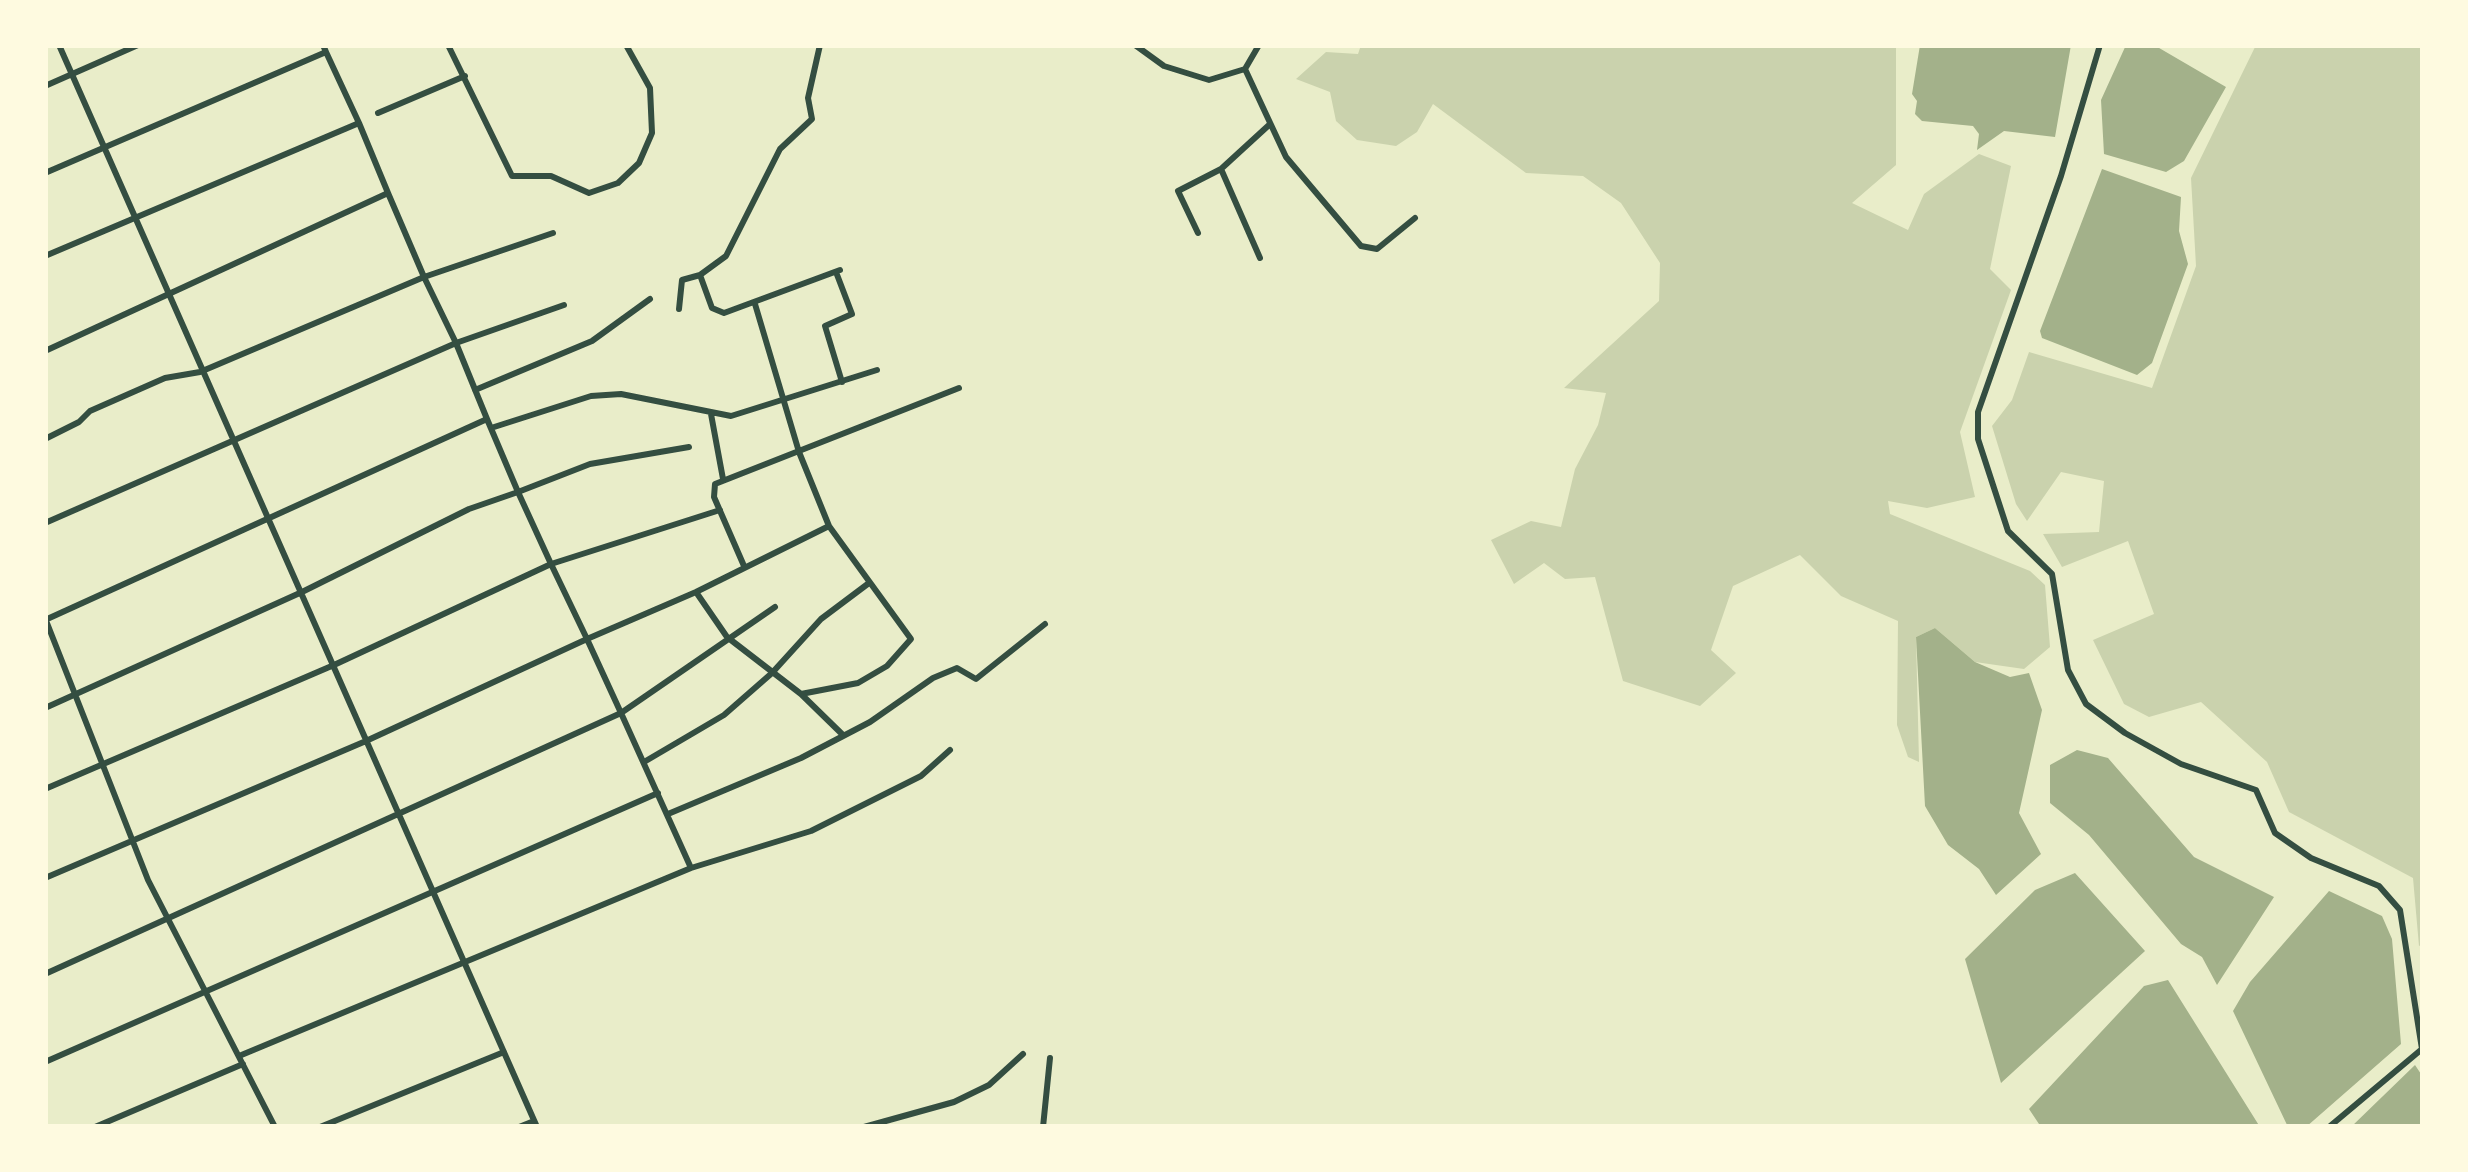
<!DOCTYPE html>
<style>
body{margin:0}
#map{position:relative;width:2468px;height:1172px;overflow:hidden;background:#e9edc9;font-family:Jost,sans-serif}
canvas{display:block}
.frame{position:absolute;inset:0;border:48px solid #fefae0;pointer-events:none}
</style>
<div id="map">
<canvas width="2468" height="1172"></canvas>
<div class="frame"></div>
</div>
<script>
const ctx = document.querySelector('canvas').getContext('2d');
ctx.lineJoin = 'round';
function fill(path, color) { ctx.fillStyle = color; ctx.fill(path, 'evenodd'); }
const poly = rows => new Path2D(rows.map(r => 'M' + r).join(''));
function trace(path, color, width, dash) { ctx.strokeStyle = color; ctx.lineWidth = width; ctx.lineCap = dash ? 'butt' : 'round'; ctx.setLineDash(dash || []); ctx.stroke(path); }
const green = poly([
 [1361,45,1896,45,1896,165,1852,203,1908,230,1924,194,1979,154,2011,166,1990,269,2011,290,1960,432,1975,497,1927,508,1888,501,1890,514,2030,571,2045,585,2050,647,2024,669,1975,662,1935,628,1916,637,1919,762,1908,757,1897,725,1898,621,1841,596,1800,555,1733,586,1711,650,1736,673,1700,706,1623,681,1595,577,1565,579,1544,563,1514,584,1491,540,1531,521,1561,527,1575,469,1598,425,1606,393,1564,388,1659,301,1660,263,1621,203,1583,176,1526,173,1433,104,1417,132,1396,146,1357,140,1336,121,1330,92,1296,79,1326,52,1358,54],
 [2256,45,2423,45,2423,944,2419,946,2413,878,2289,812,2267,762,2201,702,2149,717,2124,704,2093,640,2154,614,2128,541,2062,567,2043,534,2099,532,2104,481,2061,472,2027,521,2016,504,1992,426,2012,400,2029,352,2152,388,2196,266,2191,178]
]);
const water = poly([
 [1920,45,2071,45,2055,137,2004,131,1977,150,1979,134,1973,126,1922,121,1915,114,1917,101,1912,94],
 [2126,45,2154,45,2226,87,2184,161,2166,172,2104,154,2101,100],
 [2102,169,2181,197,2179,231,2188,264,2152,363,2137,375,2042,338,2040,331],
 [1935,628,1975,662,2010,677,2029,673,2042,710,2019,813,2041,854,1996,895,1979,869,1948,845,1925,806,1916,637],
 [2077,750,2108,758,2194,857,2274,897,2217,985,2202,957,2181,944,2089,835,2050,803,2050,765],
 [2075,873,2145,951,2001,1083,1965,959,2035,890],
 [2329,891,2382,916,2392,939,2401,1044,2306,1127,2288,1127,2233,1011,2250,982],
 [2168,980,2260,1127,2041,1127,2029,1109,2144,986],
 [2415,1065,2423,1077,2423,1127,2351,1127]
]);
const minor = poly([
 [59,45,537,1127],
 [448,45,512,176,551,176,589,193,618,183,639,163,652,133,650,88,626,45],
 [1135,45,1164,66,1209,80,1245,69,1259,45],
 [2100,45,2061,176,1978,412,1978,439,2008,531,2052,574,2068,670,2086,704,2125,733,2181,764,2256,790,2275,833,2311,858,2379,886,2400,910,2422,1049,2329,1127],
 [1245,69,1286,157,1361,246,1377,249,1415,218],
 [45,86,138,45],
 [378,113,465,76],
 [1221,169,1260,258],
 [45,173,326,52,323,45],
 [1198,233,1178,191,1221,169,1269,125],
 [45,256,359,123,326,52],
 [836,272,852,314,825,326,842,382],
 [700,275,712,308,724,313,840,270],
 [755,304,799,452,829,526,911,639,887,666,858,683,801,694],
 [679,309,682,280,700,275,726,256,780,149,812,119,808,98,820,45],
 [45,351,388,193,359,123],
 [475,390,592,341,650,299],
 [711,414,723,479],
 [491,428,591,396,621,394,731,416,877,370],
 [45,439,79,422,90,411,165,378,200,372,424,277,388,193],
 [45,523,456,343,424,277,553,233],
 [744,566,714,497,715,484,959,388],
 [696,592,727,637,801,694,843,735],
 [45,618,148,880,275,1127],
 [45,620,487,419,456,343,564,305],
 [45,708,302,592,469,509,518,492,487,419],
 [644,762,724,715,772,673,821,619,869,583],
 [45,789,334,665,551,564,518,492,590,464,689,447],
 [668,814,801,758,870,722,933,678,957,668,976,679,1045,624],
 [691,868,621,713,775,607],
 [45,878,366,741,587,639,551,564,720,510],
 [45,974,621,713,587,639,696,592,829,526],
 [239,1056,691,868,811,831,921,776,950,750],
 [45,1062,658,793],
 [95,1127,243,1064],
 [320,1127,504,1052],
 [519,1127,534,1121],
 [864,1127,954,1102,989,1085,1023,1054],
 [1043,1127,1050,1058]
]);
fill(green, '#cad2ad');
fill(water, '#a3b18a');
trace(minor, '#344e41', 6);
</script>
